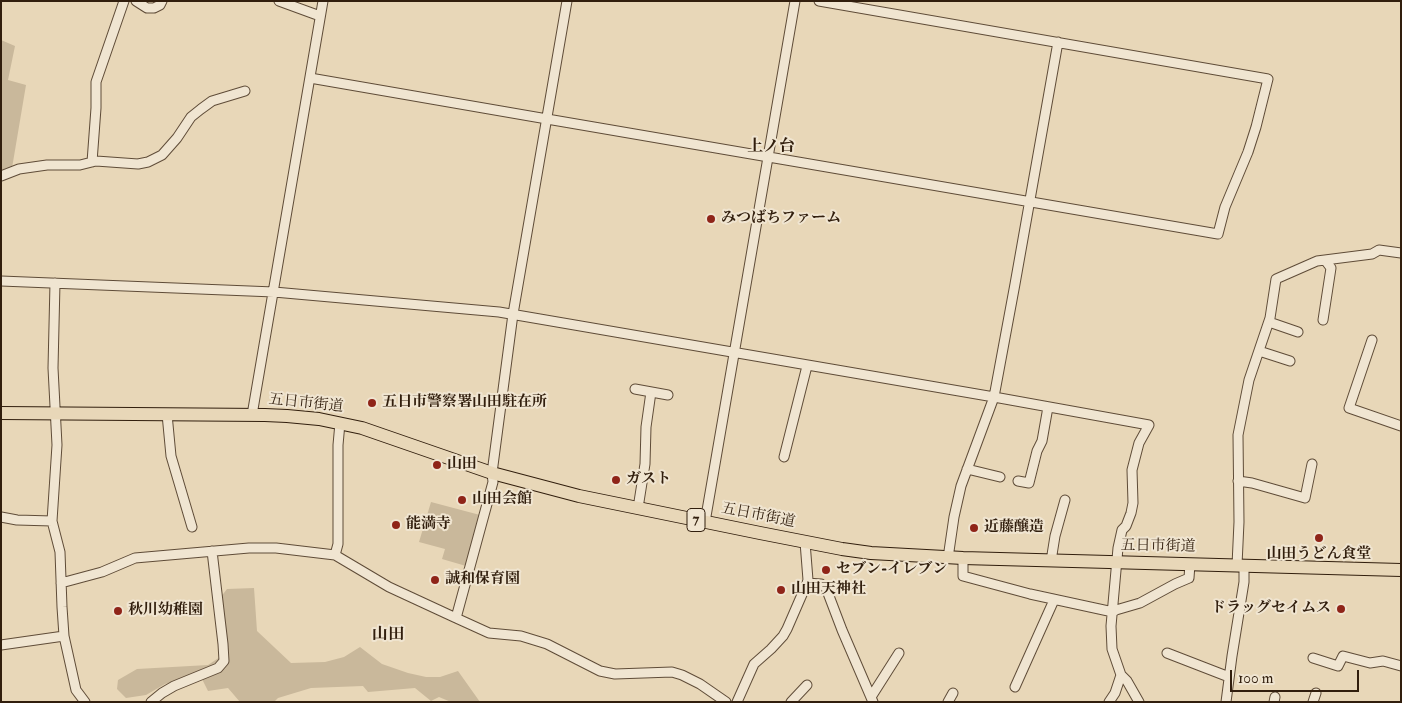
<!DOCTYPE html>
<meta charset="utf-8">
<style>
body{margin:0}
#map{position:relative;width:1402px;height:703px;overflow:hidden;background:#e8d7b8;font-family:"IM FELL Double Pica",serif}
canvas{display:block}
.frame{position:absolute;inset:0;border:2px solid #311e0d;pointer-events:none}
.scale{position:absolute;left:1230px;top:670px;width:129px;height:22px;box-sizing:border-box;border:2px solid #311e0d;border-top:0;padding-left:6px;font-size:15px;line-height:18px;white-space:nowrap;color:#311e0d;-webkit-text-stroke:4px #f0e5d1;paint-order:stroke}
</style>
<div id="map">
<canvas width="1402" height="703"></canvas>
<div class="frame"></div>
<div class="scale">100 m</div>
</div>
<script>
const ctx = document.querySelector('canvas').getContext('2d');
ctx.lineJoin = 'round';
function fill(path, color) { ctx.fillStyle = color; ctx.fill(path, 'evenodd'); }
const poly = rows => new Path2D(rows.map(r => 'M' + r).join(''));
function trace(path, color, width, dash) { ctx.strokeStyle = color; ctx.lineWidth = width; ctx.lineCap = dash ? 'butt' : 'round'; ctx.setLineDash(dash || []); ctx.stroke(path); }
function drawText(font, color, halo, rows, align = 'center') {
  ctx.font = font + ' "IM FELL Double Pica","Noto Serif JP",serif'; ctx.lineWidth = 4; ctx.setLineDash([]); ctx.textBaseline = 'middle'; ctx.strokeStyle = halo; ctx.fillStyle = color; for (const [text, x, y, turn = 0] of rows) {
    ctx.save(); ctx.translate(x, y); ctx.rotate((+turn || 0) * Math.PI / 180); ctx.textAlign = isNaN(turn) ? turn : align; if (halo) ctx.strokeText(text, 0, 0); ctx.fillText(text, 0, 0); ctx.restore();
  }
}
const green = poly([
 [1,40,15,46,8,80,26,85,12,168,1,173],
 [431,502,480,515,466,566,442,559,445,549,419,542],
 [254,588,257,631,291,663,325,662,344,657,360,647,382,664,408,673,426,677,440,677,458,671,480,702,451,702,439,697,431,701,415,688,368,692,363,686,311,688,278,698,274,702,240,702,228,688,208,691,199,673,165,684,146,695,126,698,117,689,118,680,137,669,208,665,220,657,220,598,227,589]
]);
const minor = poly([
 [136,1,147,8,154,8,160,5,162,1],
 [279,1,320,16],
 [567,1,513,314,492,473,493,482,456,618,489,633,521,636,547,644,600,671,615,674,672,672,682,675,700,684,726,702],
 [310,78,547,119,1218,234,1225,207,1248,152,1256,127,1268,79,819,1],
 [92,162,96,108,96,82,124,1],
 [1,176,19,169,47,165,80,165,96,161,138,164,148,162,162,155,177,138,191,117,201,109,212,101,245,91],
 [1,281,274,292,499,312,994,397,1149,425,1139,443,1132,470,1133,503,1131,513,1126,526,1122,530,1118,548,1111,626,1112,649,1121,675,1127,681,1139,702],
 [55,283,53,368,57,445,52,521,60,552,62,607,64,636,76,690,85,702],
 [1323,320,1331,268,1325,260],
 [1269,322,1298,332],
 [1372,340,1349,408,1401,426],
 [1259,351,1290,361],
 [635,389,668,395],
 [167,414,171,456,192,527],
 [252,415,323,1],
 [784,457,807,366],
 [967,469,1000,477],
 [1018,481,1029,483,1037,451,1042,441,1048,407],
 [1238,481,1252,483,1305,498,1312,464],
 [638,508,645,464,646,427,651,392],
 [1,517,17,520,52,521],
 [705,522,795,1],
 [805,542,808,580,807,583,821,584,826,588,842,630,873,702],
 [335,555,338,544,338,445,340,423],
 [948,558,954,517,961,486,994,397,1015,284,1058,42],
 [963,558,963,576,1030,594,1113,612,1116,610,1140,603,1175,584,1189,578,1190,564],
 [1051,561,1055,536,1065,500],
 [1237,565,1239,522,1238,435,1249,380,1270,318,1276,279,1317,261,1372,254,1379,250,1401,253],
 [61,583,102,572,135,558,249,548,276,548,335,555,389,587,456,618],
 [1,645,64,636],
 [1167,653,1229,677],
 [1313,658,1338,666,1343,656,1370,663,1383,661,1401,666],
 [1015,687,1054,600],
 [871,697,899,653],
 [151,702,162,693,174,686,218,668,224,661,223,644,212,551],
 [737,702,754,664,771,649,783,636,787,629,807,583],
 [791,702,807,685],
 [948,702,953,693],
 [1109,702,1115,693,1121,675],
 [1226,702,1232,656,1244,582,1244,565],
 [1274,702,1275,697],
 [1313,702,1316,693]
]);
const primary = poly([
 [1,413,265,415,287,416,319,419,362,428,492,473,579,496,760,533,842,549,871,553,963,558,1401,570]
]);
const markers = [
 [711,219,5,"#8f2418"],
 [372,403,5,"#8f2418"],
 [437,465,5,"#8f2418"],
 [616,480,5,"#8f2418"],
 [462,500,5,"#8f2418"],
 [396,525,5,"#8f2418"],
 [974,528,5,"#8f2418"],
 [1319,538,5,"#8f2418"],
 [826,570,5,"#8f2418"],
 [435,580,5,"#8f2418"],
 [781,590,5,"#8f2418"],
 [1341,609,5,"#8f2418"],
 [118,611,5,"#8f2418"]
];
const shields = [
 [696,520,18]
];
const shieldNames = [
 ["7",696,520]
];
const poiNames = [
 ["みつばちファーム",721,219],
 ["五日市警察署山田駐在所",382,403],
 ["山田",447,465],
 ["ガスト",626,480],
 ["山田会館",472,500],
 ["能満寺",406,525],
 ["近藤醸造",984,528],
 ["山田うどん食堂",1319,555,"center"],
 ["セブン-イレブン",836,570],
 ["誠和保育園",445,580],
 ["山田天神社",791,590],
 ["ドラッグセイムス",1331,609,"right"],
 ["秋川幼稚園",128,611]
];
const streetNames = [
 ["五日市街道",306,404,6],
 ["五日市街道",758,516,11],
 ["五日市街道",1158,547,1]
];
const neighbourhoodNames = [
 ["上ノ台",771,148],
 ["山田",388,636]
];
fill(green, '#c9b89b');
trace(minor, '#5f4c38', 11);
trace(primary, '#311e0d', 14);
trace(minor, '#f0e5d1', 9);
trace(primary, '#e8d7b8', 12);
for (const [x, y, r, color] of markers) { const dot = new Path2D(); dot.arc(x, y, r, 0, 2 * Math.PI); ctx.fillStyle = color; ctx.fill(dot); trace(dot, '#f0e5d1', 2); }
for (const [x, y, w] of shields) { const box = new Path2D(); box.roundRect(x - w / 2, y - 11.5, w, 23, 4); ctx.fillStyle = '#f0e5d1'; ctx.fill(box); trace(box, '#311e0d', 1); }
drawText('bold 14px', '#311e0d', null, shieldNames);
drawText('bold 15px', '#311e0d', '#f0e5d1', poiNames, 'left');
drawText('15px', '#311e0d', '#f0e5d1', streetNames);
drawText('bold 16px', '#311e0d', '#f0e5d1', neighbourhoodNames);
</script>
